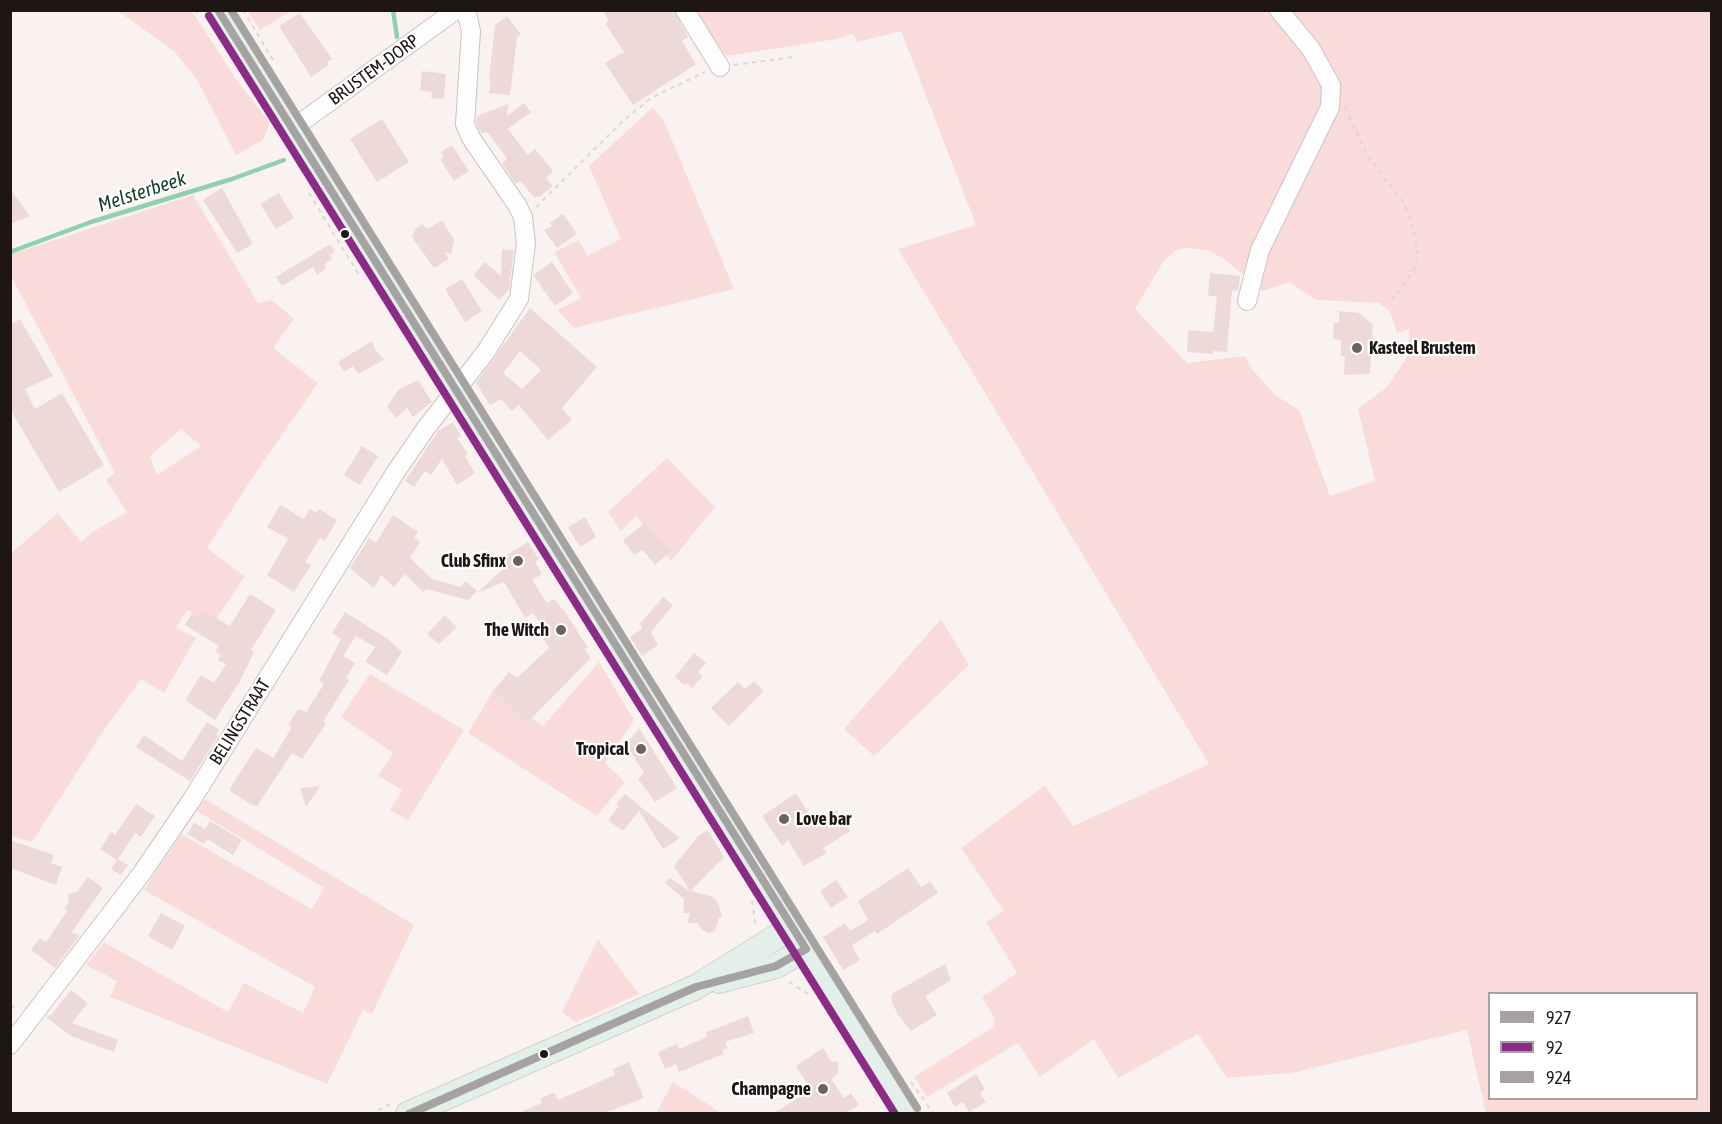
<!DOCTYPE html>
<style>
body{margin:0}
#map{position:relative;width:1722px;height:1124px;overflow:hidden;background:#faf2f0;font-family:"Asap Condensed",sans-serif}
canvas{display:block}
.frame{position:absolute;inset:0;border:12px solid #1e1615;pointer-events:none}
.legend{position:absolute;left:1488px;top:992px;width:210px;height:108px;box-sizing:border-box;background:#fff;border:2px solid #a5a2a1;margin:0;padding:8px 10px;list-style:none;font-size:18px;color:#1e1615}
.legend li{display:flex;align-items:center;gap:12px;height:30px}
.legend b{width:30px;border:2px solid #a5a2a1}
</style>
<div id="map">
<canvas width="1722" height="1124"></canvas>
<div class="frame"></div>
<ul class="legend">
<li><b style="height:8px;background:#a5a2a1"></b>927</li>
<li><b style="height:8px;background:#8c2b87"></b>92</li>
<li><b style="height:8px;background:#a5a2a1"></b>924</li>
</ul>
</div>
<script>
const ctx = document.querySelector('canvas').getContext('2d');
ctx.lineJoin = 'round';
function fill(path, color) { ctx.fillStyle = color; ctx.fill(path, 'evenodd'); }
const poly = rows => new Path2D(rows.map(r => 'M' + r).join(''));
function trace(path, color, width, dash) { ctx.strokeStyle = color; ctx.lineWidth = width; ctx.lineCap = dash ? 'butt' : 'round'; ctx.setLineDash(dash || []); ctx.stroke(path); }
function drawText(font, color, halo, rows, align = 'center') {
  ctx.font = font + ' "Asap Condensed",sans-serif'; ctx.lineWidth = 4.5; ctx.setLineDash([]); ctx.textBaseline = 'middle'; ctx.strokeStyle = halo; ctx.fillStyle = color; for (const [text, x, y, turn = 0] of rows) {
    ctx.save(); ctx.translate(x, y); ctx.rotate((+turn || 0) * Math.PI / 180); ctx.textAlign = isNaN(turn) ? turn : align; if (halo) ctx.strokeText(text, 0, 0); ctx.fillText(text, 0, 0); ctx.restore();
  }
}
const green = poly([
 [118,11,192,11,236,79,270,123,263,140,236,155,196,78,174,51],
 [247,11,291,11,260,30],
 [695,11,1711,11,1711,1113,1486,1113,1467,1030,1292,1073,1227,1078,1198,1034,1118,1078,1094,1039,1040,1077,1018,1043,927,1097,914,1077,995,1026,994,1017,982,997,1017,973,986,922,1004,911,961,848,1045,785,1073,826,1209,764,898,249,976,225,901,31,857,42,853,34,837,39,726,56],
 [1186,248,1207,250,1224,259,1263,291,1289,282,1316,300,1379,303,1390,311,1397,333,1410,329,1406,359,1386,388,1358,409,1375,481,1330,496,1299,410,1275,395,1252,369,1245,356,1187,363,1135,309,1163,262,1176,250],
 [1490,994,1696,994,1696,1098,1490,1098],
 [653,107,664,121,734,289,574,328,557,310,581,298,554,252,579,240,587,256,621,239,589,166],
 [193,195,258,303,272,300,294,319,273,348,318,383,255,474,207,548,245,576,212,625,187,610,176,628,196,638,164,693,141,679,106,727,32,842,11,836,11,553,58,513,81,542,91,533,127,512,106,480,115,473,11,276,10,252,21,251],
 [181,429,201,446,157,475,150,456],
 [667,458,715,507,671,561,636,516,621,531,608,512],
 [941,619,969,665,874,756,844,729],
 [599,662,634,720,605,763,625,782,597,816,468,733,494,689,543,726],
 [370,674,464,730,408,820,390,810,402,790,378,776,393,753,341,717],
 [205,799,414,925,372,1014,363,1010,327,1084,110,997,117,981,86,965,104,942,228,1012,244,983,303,1013,315,987,144,890,181,834,312,909,324,888,197,811],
 [598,939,639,994,576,1022,562,1012],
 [673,1082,721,1113,656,1113]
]);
const stream = poly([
 [393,10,397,37],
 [10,252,91,222,232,179,284,160]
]);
const building = poly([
 [602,10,674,10,688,37,682,41,696,64,633,105,605,63,624,52,605,23,609,21],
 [300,13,332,59,327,62,329,65,311,77,279,26],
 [507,16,521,34,517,38,510,95,489,93,491,79,489,79,495,25],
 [422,71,446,74,444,99,431,98,432,92,420,91],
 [524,103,531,112,508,129,528,155,535,149,553,171,546,178,553,186,539,197,534,197,520,181,516,184,502,163,507,158,487,132,481,133,476,122,477,116,508,104,507,116],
 [382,119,409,162,377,182,350,139],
 [452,145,469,171,454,181,440,159,444,157,441,152],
 [222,188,253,244,237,253,203,200],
 [10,189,30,216,10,224],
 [279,193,294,218,276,229,260,204],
 [563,214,577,234,557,248,544,230,552,226,550,223],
 [442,220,454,240,451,255,444,251,449,259,434,268,412,237,416,228,422,224,427,229],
 [330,244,335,251,330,255,332,259,324,265,326,268,317,275,313,267,282,286,276,277],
 [502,249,514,250,509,289,499,300,473,275,485,262,501,276],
 [552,262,573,293,555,306,533,275],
 [1210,273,1240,276,1238,291,1232,290,1227,352,1213,351,1213,354,1187,352,1188,330,1213,332,1217,296,1208,296],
 [462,279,482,311,465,322,445,289],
 [530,308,597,367,562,408,572,420,548,440,519,405,512,411,501,399,490,405,476,383],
 [520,351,541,370,522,389,503,373],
 [1339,311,1359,313,1373,325,1370,374,1344,375,1345,356,1341,356,1341,340,1333,339,1334,323,1339,323],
 [20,319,53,376,25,389,35,409,62,393,104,465,59,492,10,409,10,324],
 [372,341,375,349,384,360,358,374,353,366,344,372,338,362],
 [418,380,432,402,413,417,407,408,396,418,387,407,398,390],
 [453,422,461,436,457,438,468,454,465,456,475,473,457,485,442,459,431,475,425,471,414,487,405,481,438,431],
 [362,446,378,456,360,485,344,475],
 [280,505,304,519,310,509,316,513,319,509,337,520,325,541,320,538,305,562,311,565,294,592,267,575,288,539,267,527],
 [393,515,418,532,414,538,420,542,410,558,432,579,460,587,466,581,477,591,468,600,426,589,423,592,405,574,394,587,381,575,374,588,350,568,369,538,376,543],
 [585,517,596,537,580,547,568,527],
 [645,523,670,552,655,565,643,550,634,555,623,540],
 [528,542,539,559,535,562,542,574,532,580,547,603,554,599,565,612,588,648,584,649,591,658,527,723,494,690,509,672,517,678,549,648,541,635,546,632,533,613,525,618,504,582,477,593,504,568,499,560],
 [250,594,276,610,251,650,254,652,240,681,215,720,185,700,201,675,214,683,226,664,218,660,221,655,215,652,219,646,185,625,192,613,200,618,204,611,230,626],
 [663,597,673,605,651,632,658,645,642,656,630,637,643,628,640,624],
 [345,612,388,639,402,652,387,675,365,662,375,647,356,636,343,656,355,663,346,678,349,680,323,722,326,724,302,759,292,753,257,806,252,805,229,790,256,748,273,758,292,727,288,725,298,709,306,712,324,684,319,681,341,639,332,633],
 [445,615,457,627,439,644,427,634],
 [694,653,706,663,698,672,703,676,692,688,686,683,684,685,675,677],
 [754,681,764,691,729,726,711,708,738,682,745,689],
 [207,722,219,730,216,735,218,736,190,781,136,747,144,735,182,761],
 [639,728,677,788,655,802,638,779,644,772,626,745],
 [320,786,306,807,300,788],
 [796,793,816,824,837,810,850,831,823,848,827,853,804,866,788,840,782,846,762,816],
 [625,794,642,808,680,838,663,849,639,811,623,831,608,820,619,806,616,804],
 [136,804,155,816,141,837,135,833,118,859,128,865,121,875,111,869,117,860,100,849,111,832,115,835],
 [210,821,242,840,233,855,207,839,204,844,187,834,194,823,205,829],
 [708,830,724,857,691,891,713,897,718,902,722,917,719,917,715,931,709,933,702,930,698,923,687,923,690,913,683,913,684,899,665,883,669,878,690,891,674,866,698,836],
 [10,840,54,855,51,863,62,867,56,885,10,868],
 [908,868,921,887,930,881,938,893,877,934,875,931,852,945,860,960,843,970,823,937,845,923,850,931,868,920,858,901],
 [88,877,103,888,72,932,79,936,55,968,31,950,40,938,46,942,67,911,64,909,69,902,68,894,77,892],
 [836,880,848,897,831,908,820,891],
 [161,913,185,926,172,950,148,936],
 [945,964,951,980,925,996,937,1015,911,1031,898,1015,891,1000,892,994],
 [71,990,88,1003,72,1023,118,1040,114,1052,71,1036,46,1017,51,1015],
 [748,1016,754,1033,725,1042,728,1048,722,1050,724,1054,679,1072,676,1064,665,1069,658,1052,677,1044,679,1049,707,1037,705,1033],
 [823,1048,831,1061,838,1062,838,1074,831,1079,844,1098,851,1093,859,1105,845,1113,774,1113,811,1090,796,1066],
 [629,1062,644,1098,604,1113,518,1113,542,1103,540,1099,554,1092,558,1100,615,1075,613,1069],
 [976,1074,985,1089,980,1093,986,1102,969,1112,963,1102,955,1107,947,1093]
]);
const path = poly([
 [195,10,200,18],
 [243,10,273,60],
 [734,65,794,57],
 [1345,107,1365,150,1381,175,1401,198,1411,220,1417,248,1416,266,1405,284,1390,301],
 [309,193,359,275],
 [536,207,624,120,651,98,705,72],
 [752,901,756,927],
 [789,982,810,995],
 [10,1006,19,1008],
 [911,1082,934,1114],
 [370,1114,391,1104]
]);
const minor = poly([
 [685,10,720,67],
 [292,129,456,10],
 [1247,301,1260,250,1330,107,1331,85,1311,49,1279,10],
 [10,1045,142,873,191,801,397,470,426,428,485,353,519,299,526,243,523,217,517,205,471,138,465,124,471,31,466,10]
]);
const major = poly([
 [218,10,908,1114],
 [719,981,776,966,806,949],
 [408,1114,696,987,792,927]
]);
const bus1 = poly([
 [218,10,806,949,776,966,696,987,409,1114]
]);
const bus2 = poly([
 [209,16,895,1114]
]);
const bus3 = poly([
 [231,10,917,1108]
]);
const markers = [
 [345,234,5,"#1e1615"],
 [1357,348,6,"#6b6362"],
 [518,561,6,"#6b6362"],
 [561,630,6,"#6b6362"],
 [641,749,6,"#6b6362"],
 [784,819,6,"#6b6362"],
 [544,1054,5,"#1e1615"],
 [823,1089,6,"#6b6362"]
];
const streetNames = [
 ["BRUSTEM-DORP",374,70,-36],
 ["BELINGSTRAAT",240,722,-58]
];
const poiNames = [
 ["Kasteel Brustem",1369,348,"left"],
 ["Club Sfinx",506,561],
 ["The Witch",549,630],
 ["Tropical",629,749],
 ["Love bar",796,819,"left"],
 ["Champagne",811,1089]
];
const waterNames = [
 ["Melsterbeek",142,192,-18]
];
fill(green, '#f9dcd9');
trace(stream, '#8fd0af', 4.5);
fill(building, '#eddad8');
trace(minor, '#cbc3c1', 20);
trace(major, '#d5d0cf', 26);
trace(path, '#dad8d7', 2, [4.5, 4.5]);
trace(minor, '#fefdfd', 18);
trace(major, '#e3efe9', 24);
trace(bus1, '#a5a2a1', 8);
trace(bus2, '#8c2b87', 8);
trace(bus3, '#a5a2a1', 8);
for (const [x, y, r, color] of markers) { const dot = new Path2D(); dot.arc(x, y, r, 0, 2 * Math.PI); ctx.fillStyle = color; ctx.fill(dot); trace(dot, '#fff', 2); }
drawText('18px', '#1e1615', '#fff', streetNames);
drawText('bold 18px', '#1e1615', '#fff', poiNames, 'right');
drawText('italic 20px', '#153f2c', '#fff', waterNames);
</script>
